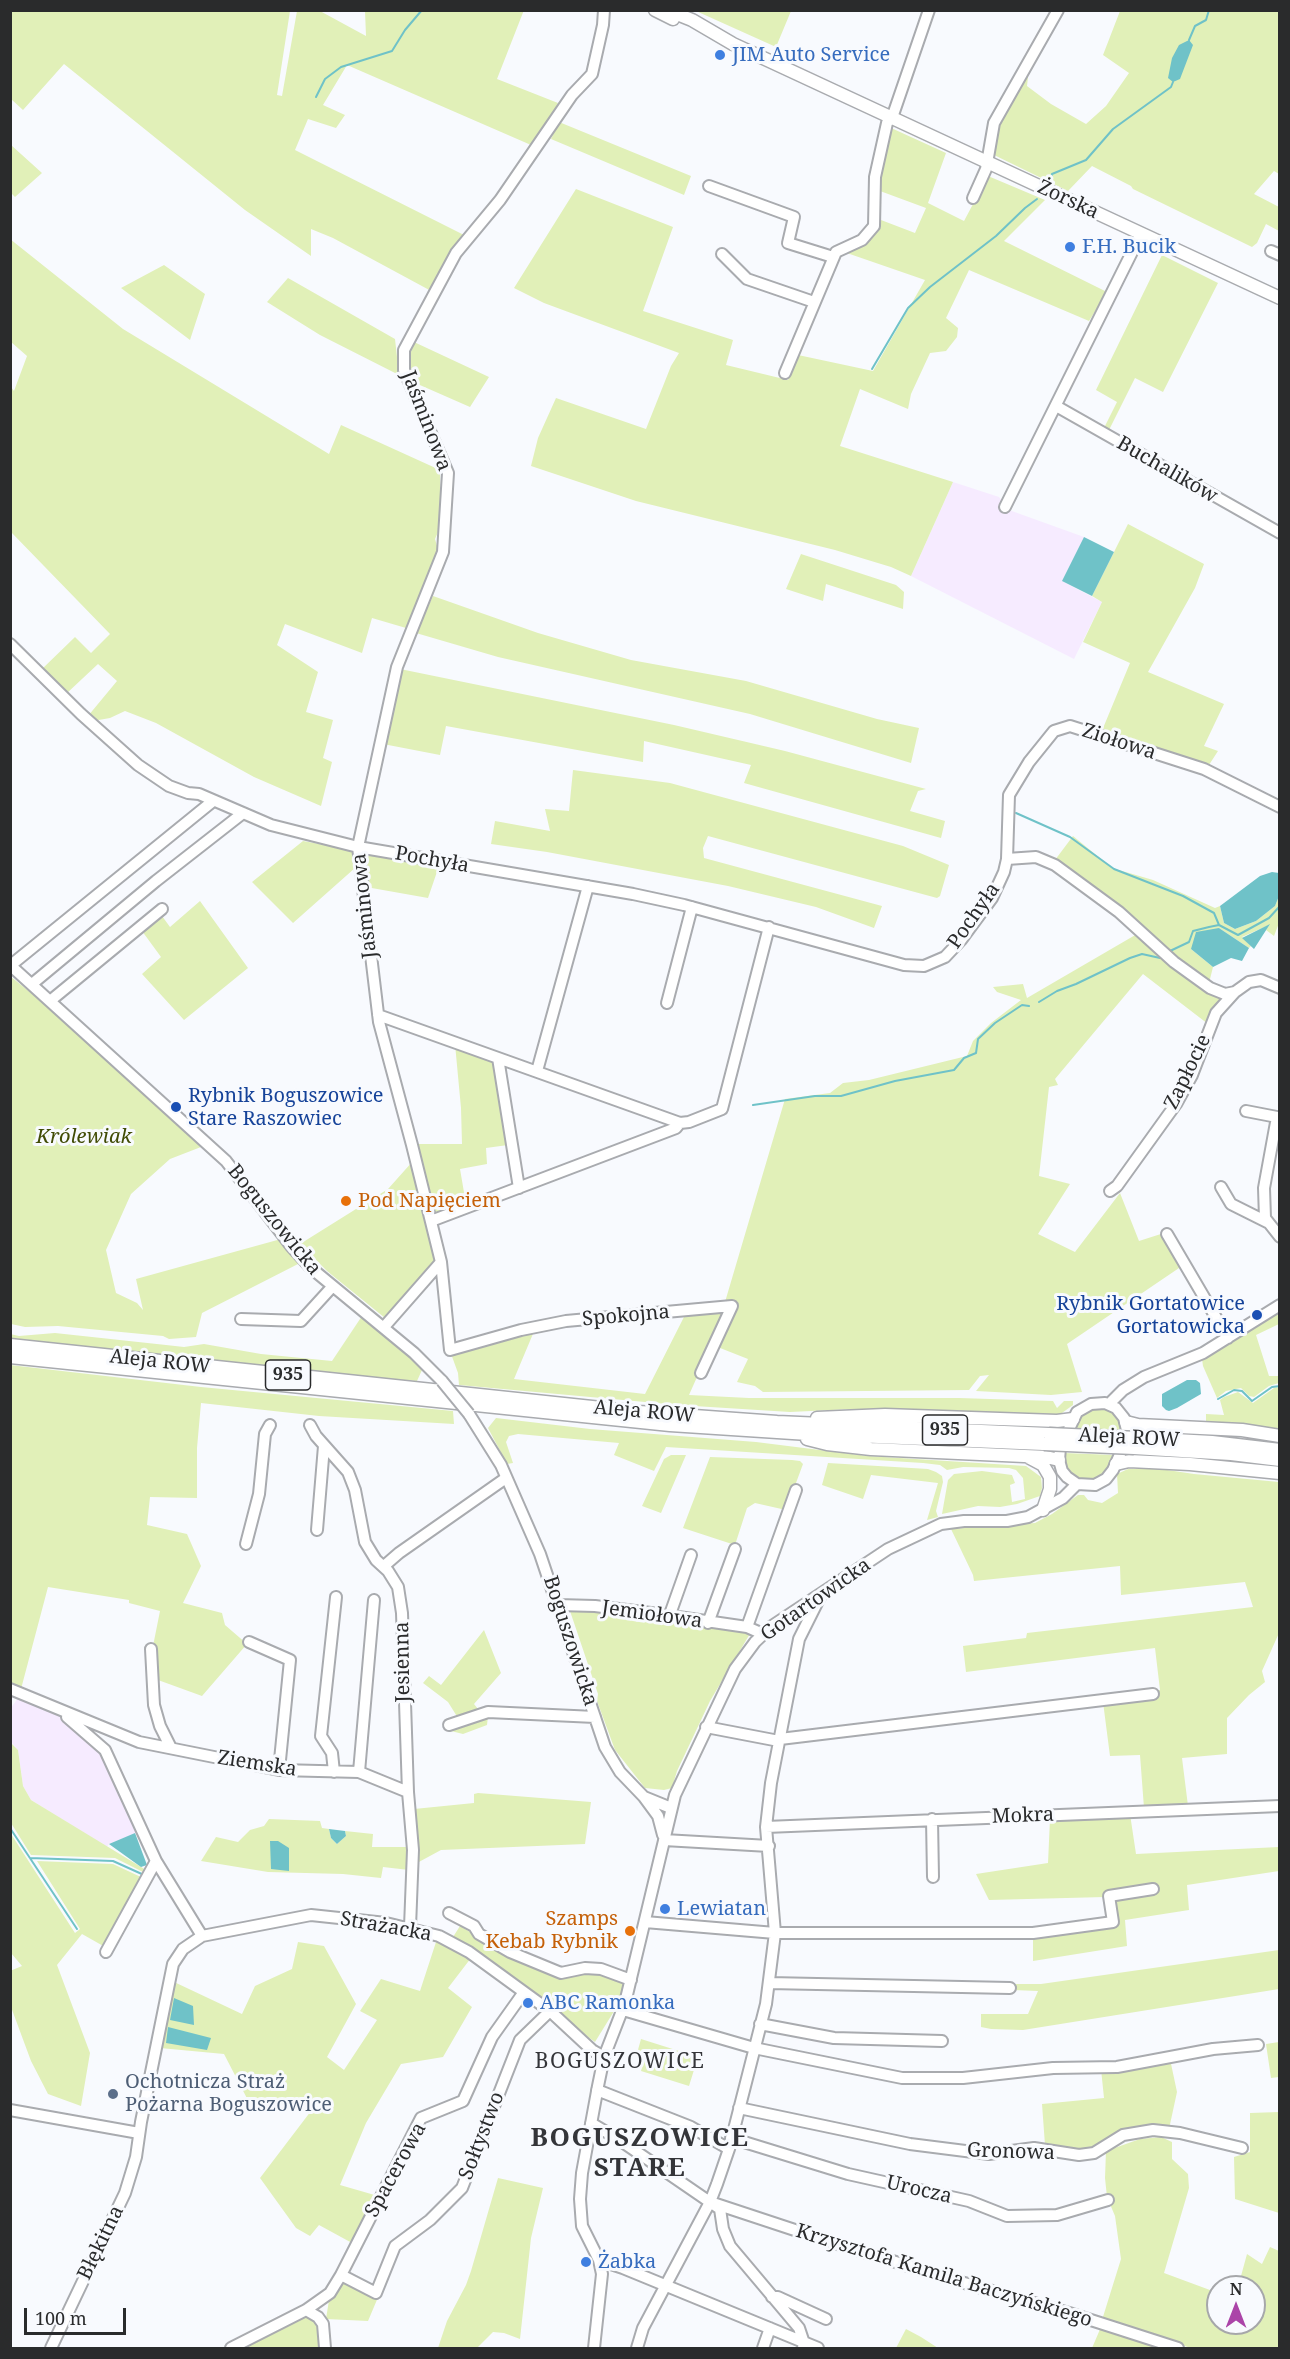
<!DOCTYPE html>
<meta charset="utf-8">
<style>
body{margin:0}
#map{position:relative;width:1290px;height:2359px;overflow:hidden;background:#f8fafe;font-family:"Noto Serif",serif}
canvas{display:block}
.frame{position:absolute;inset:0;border:12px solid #2a2b2c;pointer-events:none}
.north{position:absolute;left:1206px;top:2275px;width:60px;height:60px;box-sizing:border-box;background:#f8fafe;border:2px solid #a6a7aa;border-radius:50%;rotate:0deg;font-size:16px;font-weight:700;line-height:24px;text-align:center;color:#2a2b2c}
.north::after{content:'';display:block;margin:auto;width:21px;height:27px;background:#ab44a8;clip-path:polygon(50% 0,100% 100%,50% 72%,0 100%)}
.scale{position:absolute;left:24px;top:2308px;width:102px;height:27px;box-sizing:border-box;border:3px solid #2a2b2c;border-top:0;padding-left:8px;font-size:18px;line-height:21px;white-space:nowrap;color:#2a2b2c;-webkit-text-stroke:4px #f8fafe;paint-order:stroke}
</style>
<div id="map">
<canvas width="1290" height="2359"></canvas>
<div class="frame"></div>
<div class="north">N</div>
<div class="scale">100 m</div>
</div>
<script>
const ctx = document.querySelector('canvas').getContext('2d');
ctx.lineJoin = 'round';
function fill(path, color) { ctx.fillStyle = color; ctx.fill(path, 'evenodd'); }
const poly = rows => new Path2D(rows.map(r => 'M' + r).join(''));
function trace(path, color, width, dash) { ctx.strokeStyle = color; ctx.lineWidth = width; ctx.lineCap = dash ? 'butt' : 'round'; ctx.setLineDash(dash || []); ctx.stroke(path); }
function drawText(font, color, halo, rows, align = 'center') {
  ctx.font = font + ' "Noto Serif",serif'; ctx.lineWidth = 6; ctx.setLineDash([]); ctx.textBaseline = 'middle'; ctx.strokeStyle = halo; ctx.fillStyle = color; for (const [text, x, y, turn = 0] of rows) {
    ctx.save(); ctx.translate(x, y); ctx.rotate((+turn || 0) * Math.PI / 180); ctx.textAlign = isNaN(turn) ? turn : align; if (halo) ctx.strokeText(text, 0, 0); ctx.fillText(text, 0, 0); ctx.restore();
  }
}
const industrial = poly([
 [953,482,999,497,1009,510,1084,537,1062,581,1102,602,1074,659,911,576],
 [19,1697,52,1710,96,1745,110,1768,139,1832,109,1844,107,1847,31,1800,23,1786,18,1750,11,1742,10,1709]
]);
const green = poly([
 [524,10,497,79,558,103,549,123,531,145,347,65,323,105,345,115,336,128,308,119,295,150,464,235,433,292,333,238,311,229,311,256,245,210,64,64,23,110,11,99,11,11,290,11,277,95,282,96,297,11,320,11,366,36,365,11],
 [696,11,791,11,776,47],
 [1120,11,1279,11,1279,174,1274,171,1254,194,1279,207,1279,231,1266,224,1257,243,1252,247,1133,189,1131,186,1092,166,1068,191,992,154,997,125,1023,78,1028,77,1027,86,1051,104,1086,124,1106,106,1129,73,1103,55],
 [559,122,691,176,684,195,551,139],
 [889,127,946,153,928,203,964,221,988,176,1045,200,1004,241,1107,292,1089,321,969,270,946,318,958,328,957,337,946,351,930,353,911,394,908,409,860,389,840,446,953,482,911,576,891,567,835,550,636,501,531,466,538,438,556,398,646,429,671,366,679,353,544,303,514,288,576,189,673,227,643,311,733,340,726,365,788,380,798,355,873,371,925,280,844,252,876,232,881,220,915,233,926,208,880,191,875,185],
 [11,145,42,173,15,197,11,193],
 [10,239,123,329,329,454,341,425,440,470,441,525,435,539,438,549,406,628,372,618,362,653,285,624,277,645,318,672,306,712,333,720,323,758,332,762,321,806,254,777,156,723,125,711,110,718,93,721,88,716,117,681,98,664,66,694,41,670,75,637,91,653,110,634,11,532,11,387,14,391,27,356,11,342],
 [1162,255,1218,283,1163,392,1135,378,1109,430,1104,428,1117,402,1096,390],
 [164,265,205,294,190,340,121,288],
 [288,278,395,339,399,375,320,335,267,302],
 [414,342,489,377,470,407,413,382,409,358],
 [1128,524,1204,564,1195,588,1148,672,1224,704,1204,746,1218,751,1207,768,1101,733,1130,663,1083,642,1102,602,1092,596],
 [801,554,896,585,904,592,903,609,826,584,823,601,786,589],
 [433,596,538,633,631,660,746,681,877,719,919,728,911,763,750,714,498,657,416,633],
 [400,669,674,725,785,751,926,789,918,791,910,811,945,821,941,838,744,783,751,765,644,741,643,762,446,726,440,755,383,744],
 [573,770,670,783,903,846,949,865,940,896,937,898,708,836,703,848,704,858,882,906,874,928,816,907,728,886,547,852,491,844,495,821,550,831,545,809,569,811],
 [1073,836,1112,868,1153,880,1215,908,1220,906,1224,923,1235,929,1256,921,1275,906,1279,896,1279,923,1274,936,1266,930,1269,925,1242,937,1251,946,1249,948,1219,928,1191,949,1213,967,1209,983,1172,956,1055,860],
 [303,841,352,850,355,868,293,923,252,882],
 [361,853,439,866,428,898,366,887],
 [200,901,248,968,184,1020,142,974,161,957,142,931,162,916,170,927],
 [1137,934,1224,998,1208,1024,1143,974,1055,1079,1058,1085,1049,1087,1039,1176,1070,1184,1038,1234,1075,1252,1120,1193,1139,1241,1164,1233,1182,1266,1067,1344,1082,1392,1051,1395,976,1391,989,1375,980,1376,969,1390,763,1392,755,1386,737,1382,748,1359,715,1346,734,1308,725,1302,785,1099,830,1093,843,1083,869,1080,967,1056,973,1041,991,1023,1021,1000,997,992,993,987,1023,984,1027,998],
 [10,976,62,1018,201,1147,170,1159,131,1194,106,1250,116,1293,137,1303,143,1310,136,1279,281,1239,300,1263,202,1313,196,1337,169,1339,163,1336,58,1326,25,1327,11,1324],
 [455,1044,496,1059,508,1145,486,1148,487,1164,460,1169,466,1204,433,1216,415,1144,462,1144,461,1108],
 [413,1161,437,1261,385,1318,327,1271,300,1244,388,1189],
 [723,1309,726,1312,689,1395,749,1398,959,1398,1053,1401,1057,1408,1064,1401,1073,1401,1073,1405,1055,1418,853,1409,790,1412,678,1405,459,1385,458,1373,450,1351,535,1329,514,1379,645,1394,685,1315],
 [1279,1310,1279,1324,1256,1335,1269,1376,1279,1376,1279,1383,1269,1386,1254,1397,1249,1396,1241,1388,1226,1391,1217,1398,1203,1366,1202,1359],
 [362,1316,396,1343,422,1370,417,1381,359,1377,11,1338,10,1334,19,1336,55,1333,166,1345,184,1347,204,1344,261,1354,332,1361],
 [10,1365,201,1387,453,1411,454,1424,319,1416,201,1403,197,1448,197,1498,150,1497,147,1525,187,1534,201,1566,183,1603,222,1613,225,1625,247,1644,202,1696,147,1676,160,1611,129,1603,129,1600,48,1587,21,1689,10,1685],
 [1279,1387,1279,1431,1254,1425,1206,1424,1206,1414,1224,1415,1220,1400,1224,1397,1238,1392,1253,1403,1274,1388],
 [1093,1408,1111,1410,1119,1417,1124,1430,1074,1428,1082,1415],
 [496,1418,590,1429,756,1442,868,1456,1026,1466,1041,1477,1042,1488,1040,1496,1017,1504,1000,1507,978,1506,942,1514,948,1480,954,1474,982,1471,1012,1475,1015,1483,1010,1485,1012,1502,1025,1499,1023,1478,1016,1470,1009,1468,963,1467,947,1470,940,1465,923,1463,666,1447,654,1471,614,1455,619,1443,518,1434,509,1436,506,1442,513,1463,507,1464,488,1428],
 [1064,1453,1114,1455,1107,1472,1094,1481,1075,1478,1065,1467],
 [671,1455,686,1455,661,1513,642,1506,664,1459],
 [710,1457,792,1460,800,1461,803,1464,786,1510,755,1503,747,1508,735,1545,683,1528],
 [828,1463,928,1469,936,1472,942,1476,943,1482,936,1511,938,1517,927,1520,938,1483,871,1475,863,1499,822,1485],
 [1154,1468,1194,1474,1279,1482,1279,1633,1262,1671,1265,1682,1249,1695,1227,1718,1227,1754,1182,1758,1188,1806,1144,1808,1140,1755,1110,1756,1103,1702,1157,1699,1155,1691,1160,1690,1155,1648,966,1672,963,1646,1026,1638,1027,1633,1253,1607,1245,1582,1121,1595,1120,1566,974,1581,973,1575,951,1529,1035,1523,1052,1514,1078,1495,1084,1495,1088,1500,1102,1503,1118,1493,1117,1474,1128,1469],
 [569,1608,651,1616,656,1621,661,1622,751,1632,710,1701,677,1771,672,1788,664,1790,645,1788,615,1750,597,1701,598,1694],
 [484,1630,501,1673,474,1704,478,1709,488,1709,458,1718,448,1702,423,1683,429,1676,441,1685],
 [488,1716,487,1725,463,1734,447,1730],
 [10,1742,18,1750,23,1786,31,1800,146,1870,145,1873,115,1858,31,1855,11,1823],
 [478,1793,591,1802,585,1844,441,1850,417,1863,414,1809,474,1803,474,1794],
 [1130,1814,1136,1854,1279,1847,1279,1871,1187,1885,1189,1910,1125,1920,1127,1946,1033,1961,1033,1936,1115,1924,1105,1897,989,1900,976,1874,1048,1863,1050,1819],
 [269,1819,320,1821,322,1828,329,1829,331,1838,337,1844,346,1836,345,1831,373,1834,372,1847,411,1847,409,1870,383,1867,381,1878,343,1874,268,1872,201,1861,216,1837,238,1842,250,1830,264,1826],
 [11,1834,75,1933,80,1929,37,1861,113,1864,143,1878,105,1947,82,1934,57,1965,90,2053,81,2106,48,2094,31,2061,11,2007,10,1971,22,1966,11,1953],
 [460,1926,497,1948,559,1975,588,1971,604,1973,624,1983,616,2008,595,2042,453,1937],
 [437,1939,471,1958,448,1988,472,2007,443,2057,401,2064,366,2123,340,2185,378,2196,352,2243,319,2225,310,2236,296,2228,260,2178,311,2111,302,2103,299,2108,253,2110,224,2054,160,2048,172,1981,242,2014,255,1986,292,1969,298,1942,324,1946,356,2004,327,2057,344,2070,377,2020,360,2011,381,1979,420,1991],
 [1279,1950,1279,1989,1023,2030,991,2029,981,2027,981,2014,1028,2014,1038,1991,1013,1990,1013,1984,1041,1984],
 [641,2039,698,2057,689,2086,641,2071,644,2060,636,2057],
 [1279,2042,1279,2077,1271,2078,1266,2044],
 [1170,2059,1177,2092,1169,2129,1153,2129,1093,2151,1078,2153,1045,2145,1042,2104,1104,2098,1101,2069],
 [1279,2112,1280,2112,1279,2213,1235,2199,1234,2157,1250,2152,1250,2113],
 [1161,2137,1172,2142,1172,2159,1188,2174,1189,2188,1164,2273,1218,2293,1218,2323,1254,2323,1254,2287,1238,2287,1247,2254,1262,2264,1270,2247,1279,2251,1279,2348,1191,2348,1102,2320,1121,2259,1115,2216,1107,2197,1105,2178,1106,2151,1140,2139],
 [498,2178,543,2188,531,2238,520,2339,504,2333,493,2332,477,2348,438,2348,447,2321,466,2285,471,2271],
 [340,2283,349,2283,368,2296,379,2295,368,2321,326,2319,329,2300],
 [306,2315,320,2324,322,2348,240,2348],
 [1101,2327,1166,2348,1092,2348],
 [906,2329,921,2337,938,2348,896,2348]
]);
const water = poly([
 [1189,40,1193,45,1180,79,1173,82,1168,78,1172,58,1179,45],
 [1084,537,1114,552,1092,596,1062,581],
 [1272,872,1279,873,1279,896,1275,906,1256,921,1235,929,1224,923,1220,906,1260,876],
 [1270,924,1254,949,1242,938],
 [1219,928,1249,948,1242,961,1231,958,1213,967,1191,949,1196,932],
 [1187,1380,1196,1380,1200,1383,1201,1394,1177,1408,1169,1411,1166,1410,1162,1406,1162,1394],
 [329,1829,345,1831,346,1836,337,1844,331,1838],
 [135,1833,147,1865,141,1867,109,1844],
 [270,1841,278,1841,289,1848,289,1871,271,1869],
 [174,1998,193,2006,194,2025,170,2020],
 [168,2027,211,2038,207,2050,166,2043]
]);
const stream = poly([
 [1189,40,1195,26,1206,20,1209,10],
 [316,97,325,79,341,67,392,51,405,30,422,10],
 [1051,178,1052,174,1086,160,1113,129,1171,87,1173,82],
 [872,369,908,308,930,287,996,236,1025,208,1037,199],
 [1016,813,1070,837,1114,869,1183,896,1214,913,1219,925],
 [1170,951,1189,942,1193,931,1209,927,1219,925,1238,935,1269,918,1280,906],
 [1039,1002,1057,991,1076,984,1130,958,1142,954,1160,958],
 [753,1105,815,1096,841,1096,895,1081,954,1070,964,1058,976,1053,978,1039,995,1023,1022,1005,1029,1006],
 [1218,1399,1234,1390,1242,1391,1252,1401,1272,1387,1280,1386],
 [10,1828,77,1929],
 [30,1858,113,1861,144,1875]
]);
const minor = poly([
 [604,10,603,25,592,74,572,95,500,200,456,253,404,350,404,370,448,473,443,552,397,667,358,847,379,1022,412,1145,441,1262,450,1350,521,1330,566,1321,732,1306,701,1373],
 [709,186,794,217,788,243,833,257],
 [973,198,986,169,994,123,1058,10],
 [1271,251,1280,255],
 [722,254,747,279,814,302],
 [785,373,836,252,862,240,874,226,875,177,887,123,894,112,929,10],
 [1056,406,1280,533],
 [1005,507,1141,234],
 [10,644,81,714,138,765,169,786,188,793,199,794,271,825,358,847,633,894,684,905,904,965,924,966,945,957,961,940,992,898,1004,872,1007,859,1009,795,1029,762,1054,731,1070,726,1204,769,1280,807],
 [1007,859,1036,857,1055,865,1119,912,1174,962,1210,988,1225,994,1235,992],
 [10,965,226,1161,291,1246,311,1268,414,1353,442,1381],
 [11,965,213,801],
 [32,984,156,881,243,813],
 [50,1001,162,909],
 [667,1003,692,907],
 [378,1015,680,1123,689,1122,722,1109,769,927],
 [498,1058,519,1188],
 [537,1071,588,886],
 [1246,1111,1277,1117,1264,1188,1265,1218,1280,1237],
 [1221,1187,1231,1204,1267,1222],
 [1110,1191,1117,1186,1176,1104,1192,1075,1216,1013,1235,992,1249,982,1261,980,1280,988],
 [431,1221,676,1128,680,1123],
 [1167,1234,1228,1338],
 [241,1319,301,1321,332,1287],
 [384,1327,441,1262],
 [1105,1403,1116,1408,1124,1418,1127,1430,1125,1443,1113,1470,1106,1479,1095,1485,1077,1484,1067,1477,1062,1471,1059,1460,1060,1448,1077,1412,1091,1404,1105,1403],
 [1109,1404,1123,1390,1144,1377,1203,1353,1280,1305],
 [469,1414,501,1465,540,1554,605,1747,620,1772,644,1797,658,1816,663,1835],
 [310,1425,316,1436,348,1472,355,1490,365,1542,376,1560,388,1571,398,1587,402,1613,408,1792,413,1850,410,1927],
 [317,1530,324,1446],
 [246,1544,259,1494,265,1434,270,1425],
 [384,1566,399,1553,506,1478],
 [558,1605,595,1606,651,1613,747,1627,763,1634],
 [669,1617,691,1555],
 [708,1623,735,1549],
 [747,1627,796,1490],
 [249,1642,290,1660,279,1770],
 [151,1649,154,1705,160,1726,171,1748],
 [10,1689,139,1742,279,1770,359,1772,408,1792],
 [67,1717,105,1750,156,1861,202,1936],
 [449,1725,488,1712,595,1717],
 [706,1727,779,1741],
 [780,1739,1153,1694],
 [334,1772,332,1753,321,1736,336,1597],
 [359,1772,374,1600],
 [644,1797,671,1808],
 [932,1819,933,1877],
 [766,1827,1280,1806],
 [664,1840,769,1846],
 [449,1913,474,1926,479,1934,510,1952,561,1973,585,1968,601,1969,631,1980],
 [645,1922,775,1933,1033,1933,1113,1922,1109,1896,1153,1889],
 [106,1952,156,1861],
 [769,1983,1010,1988],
 [623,2010,754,2048,902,2078,963,2078,1053,2068,1117,2067,1213,2049,1258,2045],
 [760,2024,834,2038,942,2041],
 [597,2090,691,2127,729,2149],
 [739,2108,910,2144,989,2154,1034,2148,1079,2155,1094,2153,1123,2135,1153,2130,1180,2133,1242,2148],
 [10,2110,139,2133],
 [591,2123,618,2139,720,2209,723,2229,730,2246,799,2328,804,2343,803,2348],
 [731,2138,848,2174,969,2201,1007,2216,1057,2215,1108,2200],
 [710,2202,825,2240,947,2278,1069,2313,1178,2348],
 [599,2260,623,2268,818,2348],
 [341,2275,421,2118,463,2101,492,2037,524,1992],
 [772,2297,778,2297,826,2319],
 [306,2310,318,2317,323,2324,325,2348],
 [51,2348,125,2193,136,2157,141,2122,173,1964,183,1949,202,1936,311,1915,386,1923,439,1936,469,1952,550,2011,592,2050,604,2057],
 [231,2348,306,2310,330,2293,341,2275,376,2293,395,2246,430,2220,462,2188,520,2040,550,2011],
 [594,2348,602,2274,599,2260,582,2226,580,2199,582,2173,598,2086,604,2057,625,2003,675,1795,735,1669,755,1642,772,1626,888,1549,941,1524,964,1521,1007,1521,1028,1517,1063,1498,1077,1484],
 [637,2348,643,2328,710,2202,717,2184,729,2149,766,2004,775,1933,766,1827,771,1783,799,1639,822,1593],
 [763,2348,770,2328]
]);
const major = poly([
 [655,10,673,19],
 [667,10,692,20,733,44,1280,298],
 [10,1345,639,1412,777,1422,1049,1434],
 [10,1357,670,1425,808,1434,1044,1444],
 [817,1418,885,1415,1057,1421,1073,1419],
 [1126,1422,1138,1425,1242,1430,1280,1436],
 [1138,1438,1212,1442,1280,1450],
 [807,1439,827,1444,871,1449,1046,1457,1059,1460],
 [1134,1448,1231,1454,1280,1460],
 [1028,1457,1043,1465,1050,1477,1050,1489,1043,1510],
 [1116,1464,1129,1461,1190,1464,1280,1473]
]);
const minorBridge = poly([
 [442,1381,469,1414]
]);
const majorBridge = poly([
 [1049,1434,1138,1438],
 [1044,1444,1134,1448]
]);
const markers = [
 [720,55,6,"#3f7fe0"],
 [1070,247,6,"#3f7fe0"],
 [176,1107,6,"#1a4fb4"],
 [346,1201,6,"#e8710a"],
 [1257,1315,6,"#1a4fb4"],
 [665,1909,6,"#3f7fe0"],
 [630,1931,6,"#e8710a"],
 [528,2003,6,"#3f7fe0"],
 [113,2094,6,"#5c6f8a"],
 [586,2262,6,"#3f7fe0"]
];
const shields = [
 [288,1375,45],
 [945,1430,45]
];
const shieldNames = [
 ["935",288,1375],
 ["935",945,1430]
];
const shopNames = [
 ["JIM Auto Service",732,55],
 ["F.H. Bucik",1082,247],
 ["Lewiatan",677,1909],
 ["ABC Ramonka",540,2003],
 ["Żabka",598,2262]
];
const streetNames = [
 ["Żorska",1068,200,25],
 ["Jaśminowa",426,421,69],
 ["Buchalików",1167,470,30],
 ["Ziołowa",1119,742,18],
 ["Pochyła",432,860,10],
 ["Jaśminowa",365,906,-96],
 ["Pochyła",974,916,-55],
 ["Zapłocie",1188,1072,-64],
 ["Boguszowicka",274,1220,51],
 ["Spokojna",626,1316,-5],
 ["Aleja ROW",160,1362,6],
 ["Aleja ROW",644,1412,5],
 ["Aleja ROW",1129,1438,3],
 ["Gotartowicka",816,1600,-35],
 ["Jemiołowa",652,1615,8],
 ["Boguszowicka",570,1641,72],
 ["Jesienna",403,1662,-91],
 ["Ziemska",257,1764,9],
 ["Mokra",1023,1816,-2],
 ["Strażacka",386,1927,10],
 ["Sołtystwo",482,2136,-69],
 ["Gronowa",1011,2152,2],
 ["Spacerowa",396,2170,-61],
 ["Urocza",919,2190,13],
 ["Błękitna",101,2243,-64],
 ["Krzysztofa Kamila Baczyńskiego",944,2276,17]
];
const transitNames = [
 ["Rybnik Boguszowice",188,1096],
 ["Stare Raszowiec",188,1119],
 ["Rybnik Gortatowice",1245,1304,"right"],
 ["Gortatowicka",1245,1327,"right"]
];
const parkNames = [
 ["Królewiak",84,1137]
];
const foodNames = [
 ["Pod Napięciem",358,1201],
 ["Szamps",618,1919,"right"],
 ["Kebab Rybnik",618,1942,"right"]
];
const serviceNames = [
 ["Ochotnicza Straż",125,2082],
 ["Pożarna Boguszowice",125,2105]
];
const neighbourhoodNames = [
 ["BOGUSZOWICE",620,2062]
];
const districtNames = [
 ["BOGUSZOWICE",640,2139],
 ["STARE",640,2169]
];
fill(industrial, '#f6ebff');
fill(green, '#e1f0b8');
fill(water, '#6fc2c8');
trace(stream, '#6fc2c8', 2);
trace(minor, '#a9abaf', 14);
trace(major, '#a9abaf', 15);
trace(minor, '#fff', 10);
trace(major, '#fff', 12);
trace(minorBridge, '#a9abaf', 14, []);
trace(majorBridge, '#a9abaf', 15, []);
trace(minorBridge, '#fff', 10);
trace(majorBridge, '#fff', 12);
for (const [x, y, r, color] of markers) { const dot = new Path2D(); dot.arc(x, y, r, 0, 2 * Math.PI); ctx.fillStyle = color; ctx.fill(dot); trace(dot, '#f8fafe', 2); }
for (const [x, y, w] of shields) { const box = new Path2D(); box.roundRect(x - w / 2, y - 15, w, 30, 4.5); ctx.fillStyle = '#f8fafe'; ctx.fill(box); trace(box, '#2a2b2c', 1.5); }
drawText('bold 18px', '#2a2b2c', null, shieldNames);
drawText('20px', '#366cbe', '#f8fafe', shopNames, 'left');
drawText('20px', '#2a2b2c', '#f8fafe', streetNames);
drawText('20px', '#164399', '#f8fafe', transitNames, 'left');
drawText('italic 20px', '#414c06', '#f8fafe', parkNames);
drawText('20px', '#c56008', '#f8fafe', foodNames, 'left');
drawText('20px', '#4e5e75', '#f8fafe', serviceNames, 'left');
ctx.letterSpacing = '1.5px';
drawText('21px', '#343539', '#f8fafe', neighbourhoodNames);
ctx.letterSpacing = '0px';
ctx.letterSpacing = '1.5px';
drawText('bold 26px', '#343539', '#f8fafe', districtNames);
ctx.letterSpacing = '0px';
</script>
